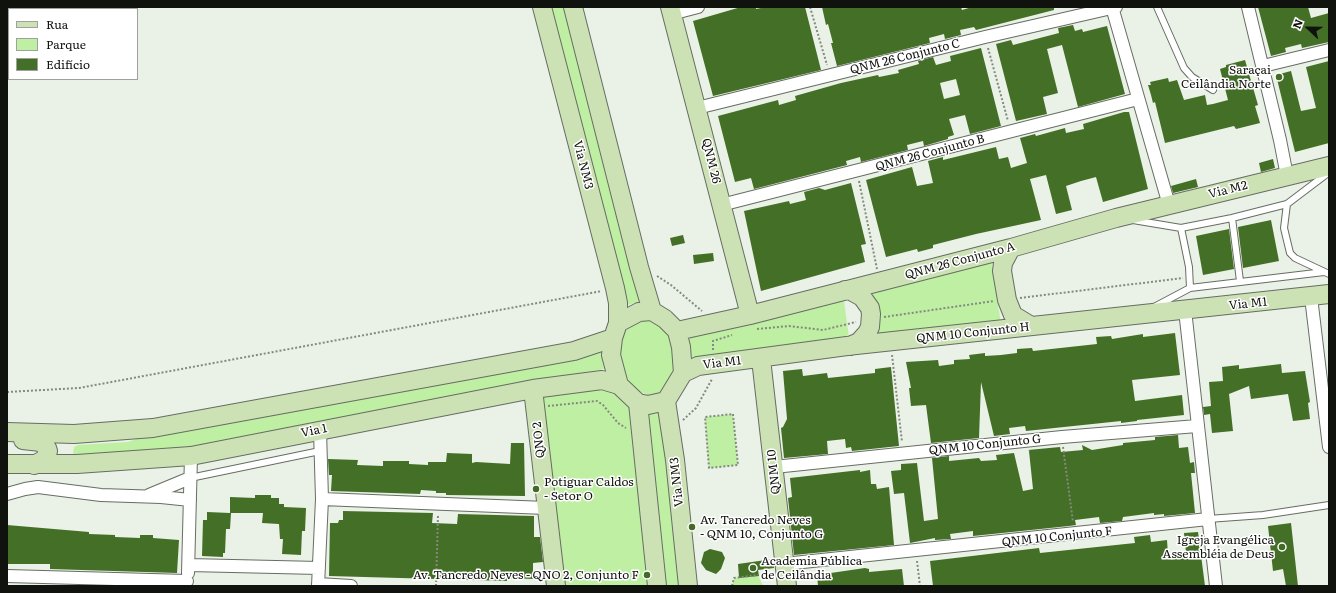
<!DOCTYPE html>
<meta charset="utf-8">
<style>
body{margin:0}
#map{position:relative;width:1336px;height:593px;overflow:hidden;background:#eaf1e6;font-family:Literata,serif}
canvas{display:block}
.frame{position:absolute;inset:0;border:8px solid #10120e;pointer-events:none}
.legend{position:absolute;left:8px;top:8px;width:130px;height:72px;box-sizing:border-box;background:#fff;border:1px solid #9fa09f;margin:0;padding:5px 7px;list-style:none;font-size:12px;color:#10120e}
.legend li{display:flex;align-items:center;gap:8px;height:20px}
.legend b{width:20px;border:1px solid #9fa09f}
.north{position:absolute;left:1288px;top:8px;width:40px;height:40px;-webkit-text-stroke:3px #fff;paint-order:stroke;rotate:292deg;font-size:11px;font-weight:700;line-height:16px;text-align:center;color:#10120e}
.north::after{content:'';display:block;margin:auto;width:14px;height:18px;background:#10120e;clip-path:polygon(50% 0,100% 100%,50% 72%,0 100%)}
</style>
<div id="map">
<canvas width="1336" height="593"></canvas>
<div class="frame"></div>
<ul class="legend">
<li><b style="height:5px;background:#cce2b4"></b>Rua</li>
<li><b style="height:11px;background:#beefa2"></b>Parque</li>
<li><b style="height:11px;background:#446f26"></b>Edifício</li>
</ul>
<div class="north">N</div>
</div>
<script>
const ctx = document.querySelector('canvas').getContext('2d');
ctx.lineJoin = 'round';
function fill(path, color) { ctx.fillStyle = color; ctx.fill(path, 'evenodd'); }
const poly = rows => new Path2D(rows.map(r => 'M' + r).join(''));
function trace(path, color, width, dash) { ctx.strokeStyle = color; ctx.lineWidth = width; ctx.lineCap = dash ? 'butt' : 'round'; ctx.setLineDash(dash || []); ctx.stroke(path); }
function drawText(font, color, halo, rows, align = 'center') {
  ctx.font = font + ' Literata,serif'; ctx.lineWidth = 3; ctx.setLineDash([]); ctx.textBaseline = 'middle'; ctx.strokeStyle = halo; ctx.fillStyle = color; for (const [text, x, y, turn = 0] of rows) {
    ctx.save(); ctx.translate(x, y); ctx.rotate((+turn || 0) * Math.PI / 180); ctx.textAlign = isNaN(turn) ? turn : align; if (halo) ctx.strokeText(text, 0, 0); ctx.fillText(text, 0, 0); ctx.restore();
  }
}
const green = poly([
 [546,7,563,7,580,60,642,301,624,306],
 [991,260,1001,324,878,337,870,290],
 [835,299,844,301,849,338,692,361,689,337],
 [637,317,659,321,672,340,674,373,661,392,656,394,647,395,635,389,627,379,622,366,619,354,620,341,625,327],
 [602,349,604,369,196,447,74,457,73,454,74,447,78,445,128,442,150,434],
 [588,385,614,390,631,409,652,586,563,586,541,397],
 [663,410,680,586,664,586,645,412],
 [733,414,738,465,709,468,705,417],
 [758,575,763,586,732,586,734,578]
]);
const building = poly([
 [741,7,756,7,756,9,766,7,805,7,821,70,713,96,693,21],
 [822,7,961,7,962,10,972,7,1054,7,1054,10,976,30,974,27,960,30,961,35,945,39,944,34,929,38,930,43,837,66,831,43,833,43,828,24,826,25],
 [1258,7,1308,7,1311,18,1329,13,1329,42,1302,48,1301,44,1285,48,1286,52,1271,56],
 [1073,25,1075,31,1082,29,1083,32,1107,26,1125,94,1078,107,1062,45,1047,49,1058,93,1043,97,1047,114,1016,121,996,44,1011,40,1013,45,1059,33,1058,28],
 [981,48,1001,126,970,134,965,115,949,119,954,135,948,137,948,139,924,146,923,141,907,145,908,150,861,162,860,157,846,161,847,165,754,189,751,178,735,182,718,116,778,100,779,105,796,100,795,96,841,83,878,75,879,77,899,73,898,70,919,64,918,61,933,57,936,65,951,61,950,56],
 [956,79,960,95,944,99,940,83],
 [1245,60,1258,105,1255,106,1260,123,1236,129,1234,126,1165,143,1155,102,1153,103,1151,95,1148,85,1151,85,1150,82,1168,78,1169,82,1177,80,1184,100,1205,95,1207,105,1213,104,1228,100,1220,69,1226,67,1226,65],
 [1329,61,1329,143,1295,152,1276,75,1291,71,1301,111,1316,108,1306,67],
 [1124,112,1129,112,1148,189,1103,202,1096,177,1081,181,1066,186,1072,210,1056,214,1046,175,1030,179,1041,220,976,234,933,245,933,248,918,252,917,249,886,257,866,180,912,167,917,186,933,183,928,161,943,157,943,160,996,147,999,159,1008,157,1011,168,1027,163,1020,138,1035,134,1036,136,1065,128,1066,133,1084,129,1083,124],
 [1273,159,1275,168,1261,172,1259,163],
 [1196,179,1198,187,1173,193,1171,186],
 [851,183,866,244,861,245,865,262,761,291,744,211,789,201,790,204,806,200,804,192,819,188,825,190],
 [1271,220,1279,261,1243,268,1238,227],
 [1229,229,1234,269,1203,275,1196,236],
 [683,235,685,243,672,246,670,238],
 [713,253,714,261,694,264,693,255],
 [1175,333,1180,375,1132,380,1135,401,1182,395,1184,415,1137,420,1137,421,1121,423,1121,421,1026,431,1025,426,1009,428,1010,434,994,436,981,382,979,438,931,443,926,405,911,406,909,388,911,388,906,362,938,360,939,366,954,364,954,360,970,359,969,355,985,353,985,356,1001,355,1017,353,1017,349,1032,348,1033,351,1097,344,1096,337,1111,336,1112,339,1143,334,1143,337],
 [1281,364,1282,373,1305,371,1310,402,1308,403,1310,419,1293,421,1288,394,1251,399,1249,386,1229,394,1233,431,1212,433,1210,414,1204,415,1203,407,1211,406,1209,382,1223,381,1222,367,1239,365,1239,369],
 [891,367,899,446,852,451,851,447,846,448,845,439,827,441,828,454,784,458,781,428,783,427,787,419,783,371,802,369,803,376,827,373,828,378,875,373,875,369],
 [1178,435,1179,448,1188,447,1190,463,1194,462,1195,473,1191,473,1195,513,1164,516,1164,514,1154,515,1154,513,1123,517,1122,521,1100,523,1099,517,1075,520,1076,525,1069,526,973,536,973,531,950,534,951,539,935,540,935,538,910,543,904,493,894,494,891,471,901,470,901,464,917,463,924,521,938,519,932,458,949,456,949,461,979,458,981,461,997,460,996,455,1014,453,1023,491,1033,489,1029,451,1030,451,1028,450,1060,447,1061,452,1083,450,1082,445,1092,450,1123,445,1123,443,1155,440,1155,437],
 [511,443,524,443,525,496,446,495,446,493,436,493,436,491,421,490,420,494,331,491,332,475,329,475,328,459,358,460,357,465,383,466,383,461,409,461,409,464,428,465,428,462,446,462,447,453,472,454,472,463,476,462,510,464],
 [860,470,860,472,870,470,871,484,876,484,877,489,889,487,894,545,794,555,788,498,792,497,790,478],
 [255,495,271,495,271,498,279,498,279,504,284,504,284,507,306,508,305,531,302,531,301,555,282,554,283,539,280,539,279,524,262,523,263,513,231,513,230,529,226,529,225,553,223,553,223,557,202,556,203,520,207,520,207,512,230,513,230,497,255,498],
 [343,511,433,513,432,523,457,524,458,514,534,516,534,537,540,537,543,562,533,563,533,579,507,578,507,581,329,576,330,523,338,523,339,520,343,520],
 [1291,523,1298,586,1286,586,1283,569,1273,571,1268,526],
 [7,525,89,532,89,534,115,535,115,537,140,538,140,535,153,535,153,538,179,540,177,573,50,569,50,564,7,564],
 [1198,532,1205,586,933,586,930,561,1039,548,1040,553,1135,543,1134,537,1150,535,1151,542,1167,540,1168,555,1186,553,1184,533],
 [710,549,722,552,725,558,721,569,716,574,706,570,701,563,704,552],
 [773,559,774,568,758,570,759,576,739,578,738,564],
 [865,568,869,569,869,572,902,569,904,586,818,586,817,575]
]);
const path = poly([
 [810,7,827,65],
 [988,48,1008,121],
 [859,181,877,269],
 [657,276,671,285,702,311],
 [1020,298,1183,278],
 [884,317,994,301],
 [757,329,789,326,823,330,856,322],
 [713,350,713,341,732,335],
 [892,355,902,442],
 [7,392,79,388,602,291],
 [548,406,597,401,603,405,618,423,626,428],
 [733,414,738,465,709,468,705,417,733,414],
 [683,420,696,408,712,379],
 [1063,447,1073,522],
 [917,561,920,586],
 [436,586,438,515],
 [732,586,734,578,758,575]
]);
const lane = poly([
 [1157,7,1184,68,1192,77,1213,90],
 [1287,204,1284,228,1290,253,1295,258,1329,274],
 [1232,218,1240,281],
 [1133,220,1181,228,1232,218,1287,204,1328,173],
 [1181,228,1189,267,1190,288],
 [1156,306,1190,288,1324,272],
 [190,478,320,451],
 [1208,519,1263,515,1329,505]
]);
const street = poly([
 [1112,7,1169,205],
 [1248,7,1280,140,1287,176],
 [671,14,698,7],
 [1263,66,1329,50],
 [697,108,985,37,1116,7],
 [721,205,1138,99],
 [1311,297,1329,447],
 [1185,310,1216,586],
 [774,467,1062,437,1197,426],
 [7,494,25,489,38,487,101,495,161,497,190,500],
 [149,495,190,478],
 [322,499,546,508],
 [784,564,1208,519],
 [189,565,319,568],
 [188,573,191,456],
 [7,576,187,581],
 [318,584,351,586],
 [318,586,322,499,320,430]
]);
const secondary = poly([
 [542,7,615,288,618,303,618,323],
 [573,7,639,267,652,311],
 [670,7,750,315],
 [1011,248,1003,263,1002,271,1007,300,1013,315,1031,326],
 [845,290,851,291,862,297,870,308,871,314,870,327,867,333,859,342,850,346],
 [652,311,665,319,677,331,681,347,683,373,666,401,648,405,638,403,619,385,611,355,613,338,618,323,639,312,652,311],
 [677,331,750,315,1011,248,1116,218,1329,166],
 [761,359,787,586],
 [683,373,698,366,847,346,1329,294],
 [533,389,556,586],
 [666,401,675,460,688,586],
 [638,403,657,586],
 [7,432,74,434,153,428,574,351,613,338],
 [23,440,41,442,47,448,48,451,45,459,34,465],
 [7,464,77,464,191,456,533,389,602,380,619,385]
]);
const markers = [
 [1279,77,4,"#436b27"],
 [536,489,4,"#436b27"],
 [692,527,4,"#436b27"],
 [1282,547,4,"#436b27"],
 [753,568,4,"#436b27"],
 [647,575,4,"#436b27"]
];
const streetNames = [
 ["QNM 26 Conjunto C",905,57,-14],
 ["QNM 26 Conjunto B",930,153,-15],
 ["QNM 26",711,161,76],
 ["Via NM3",583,165,76],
 ["Via M2",1228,190,-14],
 ["QNM 26 Conjunto A",960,261,-15],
 ["Via M1",1248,304,-6],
 ["QNM 10 Conjunto H",973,333,-6],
 ["Via M1",722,363,-7],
 ["Via 1",314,431,-11],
 ["QNO 2",539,440,-96],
 ["QNM 10 Conjunto G",985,445,-6],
 ["QNM 10",774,472,-96],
 ["Via NM3",677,482,-96],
 ["QNM 10 Conjunto F",1057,537,-6]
];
const poiNames = [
 ["Saraçai",1271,70],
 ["Ceilândia Norte",1271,84],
 ["Potiguar Caldos",544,482,"left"],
 ["- Setor O",544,496,"left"],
 ["Av. Tancredo Neves",700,520,"left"],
 ["- QNM 10, Conjunto G",700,534,"left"],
 ["Igreja Evangélica",1274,540],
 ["Assembléia de Deus",1274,554],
 ["Academia Pública",761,561,"left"],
 ["de Ceilândia",761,575,"left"],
 ["Av. Tancredo Neves - QNO 2, Conjunto F",639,575]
];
fill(green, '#beefa2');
fill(building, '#446f26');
trace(lane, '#676d64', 8);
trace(street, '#676d64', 14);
trace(secondary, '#676d64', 20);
trace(path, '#848981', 2, [2, 2]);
trace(lane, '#fff', 6);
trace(street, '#fff', 12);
trace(secondary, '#cce2b4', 18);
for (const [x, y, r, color] of markers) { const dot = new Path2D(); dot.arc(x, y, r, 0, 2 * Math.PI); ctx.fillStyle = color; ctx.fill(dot); trace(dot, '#fff', 1.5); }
drawText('12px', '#10120e', '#fff', streetNames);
drawText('12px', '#10120e', '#fff', poiNames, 'right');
</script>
